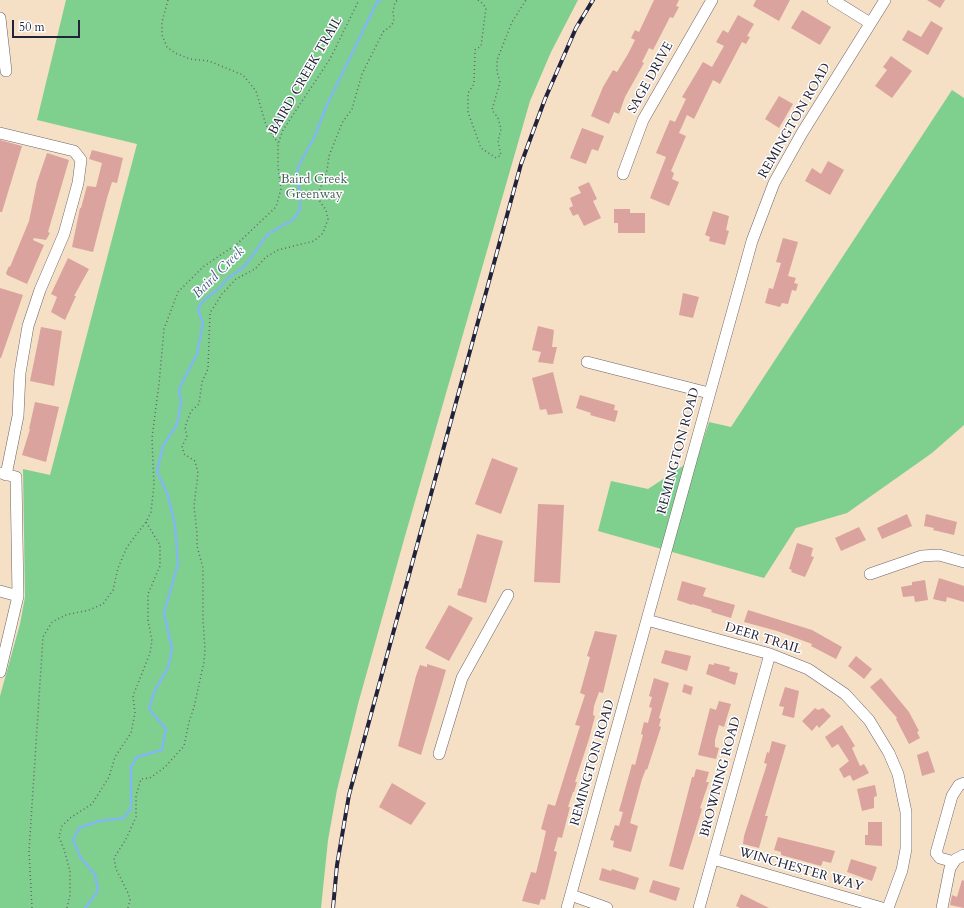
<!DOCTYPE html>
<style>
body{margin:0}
#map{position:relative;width:964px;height:908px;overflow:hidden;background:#f5dfc5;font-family:Cardo,serif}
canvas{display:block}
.scale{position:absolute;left:12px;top:20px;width:68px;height:18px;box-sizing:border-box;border:2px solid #22223b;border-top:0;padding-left:5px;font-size:12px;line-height:14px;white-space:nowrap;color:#22223b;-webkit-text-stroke:3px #fff;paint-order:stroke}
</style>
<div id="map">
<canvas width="964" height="908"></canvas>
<div class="scale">50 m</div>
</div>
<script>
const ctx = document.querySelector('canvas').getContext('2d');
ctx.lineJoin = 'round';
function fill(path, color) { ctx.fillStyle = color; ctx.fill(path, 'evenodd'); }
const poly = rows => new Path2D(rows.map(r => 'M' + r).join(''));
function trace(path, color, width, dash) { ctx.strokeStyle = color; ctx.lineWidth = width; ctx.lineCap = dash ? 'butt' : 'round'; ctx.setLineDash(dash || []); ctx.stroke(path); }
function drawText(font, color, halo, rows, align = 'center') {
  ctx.font = font + ' Cardo,serif'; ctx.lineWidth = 3; ctx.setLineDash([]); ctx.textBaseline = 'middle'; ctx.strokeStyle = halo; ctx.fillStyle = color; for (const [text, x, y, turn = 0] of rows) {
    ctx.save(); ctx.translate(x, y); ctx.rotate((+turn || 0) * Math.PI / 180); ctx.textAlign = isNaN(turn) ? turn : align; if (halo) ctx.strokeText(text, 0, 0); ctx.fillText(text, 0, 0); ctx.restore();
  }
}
const green = poly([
 [66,0,578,0,551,52,530,101,405,536,358,704,337,790,328,840,321,908,0,908,0,696,20,624,25,597,23,469,50,475,137,144,37,120],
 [952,90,964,98,964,425,932,453,847,513,796,528,764,578,598,531,611,481,648,489,698,456,709,422,731,427]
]);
const stream = poly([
 [85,908,98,891,95,874,81,858,73,840,79,828,99,821,124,818,131,808,131,767,137,757,162,750,166,729,149,709,155,690,168,668,172,649,164,613,178,564,175,525,168,496,157,471,163,446,177,424,181,404,179,389,197,354,203,324,198,309,203,301,218,289,228,278,244,267,268,234,294,219,300,209,300,193,297,178,298,167,315,136,326,107,377,2,381,0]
]);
const building = poly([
 [654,0,679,0,676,6,679,7,673,18,670,17,653,50,649,48,642,62,644,63,625,97,619,114,614,112,609,124,591,116,603,87,613,70,617,72,628,54,635,40,631,38,635,30,639,32],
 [756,0,790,0,779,21,753,6],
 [927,0,945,0,940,8],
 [802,10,831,27,820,45,791,28],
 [738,15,754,24,747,36,750,37,746,44,742,42,720,84,713,80,694,119,687,115,679,133,686,136,671,171,674,173,672,179,679,182,669,206,650,198,666,157,656,153,670,120,675,122,686,99,682,97,703,62,712,67,724,46,716,42,723,30,728,33],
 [931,21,943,28,928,55,902,40,908,30,921,37],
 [891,56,912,71,892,98,875,86,887,70,883,67],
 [779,96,793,104,779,128,765,119],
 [582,128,604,136,598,151,592,149,586,164,570,158],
 [0,140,22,146,2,212,0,212],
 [92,150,123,158,117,183,112,182,107,198,93,252,72,247,80,208,81,208,87,186,96,187,102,163,89,159],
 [47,153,69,160,48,232,50,233,46,240,34,238,33,240,44,245,27,284,7,275,6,273,9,266,10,267,29,221,37,182],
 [828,161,844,170,830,195,805,181,812,168,821,174],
 [589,182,597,199,593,201,601,218,584,226,578,214,573,216,569,208,573,206,570,198,581,193,578,187],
 [614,209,630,209,630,213,645,213,645,233,618,233,618,223,614,223],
 [713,211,729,216,726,230,729,231,725,245,709,241,710,237,705,235],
 [783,238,798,242,788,276,796,278,794,283,798,284,796,291,792,290,788,304,782,303,780,307,765,303,769,288,773,289,781,263,776,262],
 [68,258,89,269,74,296,76,296,65,320,51,312,57,297,51,294],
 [0,288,23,295,1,358,0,358],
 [683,293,699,297,693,318,679,315],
 [538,326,554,330,552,347,557,347,553,364,538,362,541,352,532,350],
 [41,327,62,331,54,386,30,381],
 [553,372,563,413,548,415,546,409,540,410,532,378],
 [580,395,615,405,614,410,618,411,615,422,590,415,591,413,576,408],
 [35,402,59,407,46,462,22,455,30,429,29,429],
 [492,458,518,468,501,514,475,504],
 [538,504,564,505,560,583,534,582],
 [907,514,912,526,882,539,877,528],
 [926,514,957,522,954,535,933,530,934,528,924,526],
 [859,527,866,540,841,551,835,538],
 [477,534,503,541,486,603,457,595,459,588,461,589],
 [797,543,813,548,811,556,814,557,805,577,791,572,792,570,789,569],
 [939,578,964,586,964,602,947,597,946,602,933,599],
 [925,580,928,600,915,602,914,596,903,597,901,587,912,585,912,582],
 [682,581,706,588,703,596,735,605,731,618,711,612,712,610,692,604,692,605,677,600],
 [449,605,473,618,449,661,425,648],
 [748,610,812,630,842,647,836,659,811,646,812,644,777,631,744,622],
 [595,631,617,635,603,693,599,692,594,706,593,715,595,716,589,739,575,782,577,782,574,792,573,792,568,807,570,807,562,838,558,837,554,851,557,852,545,900,541,899,539,905,522,901,531,872,536,873,542,849,546,831,541,829,548,804,555,806,580,726,575,725,585,695,580,693,590,657,587,656],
 [665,650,691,656,687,671,661,663],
 [856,656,872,669,864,679,848,666],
 [714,663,730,667,729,671,738,673,735,685,706,674,709,664,714,665],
 [427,664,446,670,421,755,398,746,416,676,420,665,427,667],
 [654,678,669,683,659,718,661,719,659,726,661,727,647,770,646,769,642,779,630,823,638,826,631,852,613,847,614,841,610,840,615,825,619,826,623,812,619,811,629,775,632,764,635,765,643,735,641,734,644,722,648,723,652,708,649,707,652,697,649,696],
 [881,678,909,712,919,731,917,732,920,738,909,744,896,719,897,718,870,687],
 [684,684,693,687,691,695,682,692],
 [785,687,799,691,794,718,782,715,784,707,779,706],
 [719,701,731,704,724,727,719,725,715,740,715,747,719,748,716,759,698,755,710,708,716,710],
 [815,708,818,710,823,708,831,716,819,728,817,725,812,731,802,721],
 [842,725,855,746,852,748,860,766,864,764,869,773,853,781,850,775,844,778,839,769,849,761,838,744,832,748,825,737],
 [772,741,786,745,765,816,768,816,759,848,743,844,744,836,767,764,764,763,767,752,769,753],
 [928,751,935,772,922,776,917,755],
 [696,769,709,772,706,782,709,782,700,808,702,809,683,870,669,866,692,777,694,777],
 [392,783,426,803,411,825,379,807],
 [875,785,877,796,874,797,874,808,862,811,857,789],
 [868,822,882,822,882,846,865,845,865,835,868,835],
 [778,837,835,851,831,863,823,861,821,866,781,855,781,852,774,850],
 [851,859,877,867,872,881,847,872],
 [602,868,611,871,612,869,639,878,635,890,599,880],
 [653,880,680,888,676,901,649,892],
 [962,880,964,881,964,908,950,905,952,895,957,897],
 [741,894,769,908,740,908,736,906]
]);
const path = poly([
 [168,0,162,22,162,35,167,47,175,53,190,59,209,61,243,75,256,91,266,125,278,143],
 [478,0,482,3,486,8,481,46,475,50,474,84,468,93,468,112,481,148,496,158,501,155,498,141,501,129,498,118,492,110,500,82,497,72,497,60,512,22,526,0],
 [32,908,29,851,43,637,52,622,66,615,89,610,103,604,113,590,118,568,127,547,146,522,151,512,154,485,152,438,159,384,164,329,178,292,203,267,237,244,276,207,281,189,278,166,278,144,283,130,330,59,359,0],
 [67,908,70,895,70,871,64,849,59,837,62,826,70,818,92,804,109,777,115,757,131,733,135,713,133,696,150,653,152,641,148,620,148,594,160,566,160,545,146,522],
 [128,908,130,900,128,893,116,869,114,858,126,839,136,817,136,796,141,779,150,778,165,767,184,746,189,722,194,707,204,662,205,650,203,620,203,568,197,546,197,533,194,506,198,473,195,461,184,454,182,446,187,437,185,427,191,411,199,404,202,382,208,369,210,313,222,294,236,279,255,269,266,257,278,250,314,241,323,233,328,219,326,210,319,200,319,192,327,170,329,156,342,123,352,109,362,74,383,32,392,25,394,19,393,12,395,2,398,0]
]);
const minor = poly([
 [833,0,870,23],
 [0,18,6,71],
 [0,133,74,151,81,160,78,183,64,234,40,290,28,326,20,373,18,416,6,475],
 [623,174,643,120,712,0],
 [587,362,709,393],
 [870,574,922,556,939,555,964,562],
 [0,591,18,596],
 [647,620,770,654,808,669,845,694,869,720,889,753,898,774,906,812,906,849,902,870,888,908],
 [0,672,18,596,16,477,1,473],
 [439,754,462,678,508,595],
 [713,859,882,908],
 [954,862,940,858,936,853,952,796,959,785,964,783],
 [571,895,607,908],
 [567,908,752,241,774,183,802,133,885,0],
 [699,908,770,654],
 [942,908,950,868,956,859,964,855]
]);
const rail = poly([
 [333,908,337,865,349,795,521,164,545,99,576,28,593,0]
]);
const streetNames = [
 ["BAIRD CREEK TRAIL",306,76,-60],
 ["SAGE DRIVE",651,78,-61],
 ["REMINGTON ROAD",795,121,-60],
 ["REMINGTON ROAD",679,451,-75],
 ["DEER TRAIL",763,639,17],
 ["REMINGTON ROAD",593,763,-74],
 ["BROWNING ROAD",721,777,-75],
 ["WINCHESTER WAY",801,870,16]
];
const parkNames = [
 ["Baird Creek",314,180],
 ["Greenway",314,195]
];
const waterNames = [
 ["Baird Creek",219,273,-45]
];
fill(green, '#7fcf8f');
trace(stream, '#83b7f1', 2.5);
fill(building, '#dba39e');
trace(minor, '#6c646b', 12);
trace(path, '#6c646b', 1.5, [1, 3]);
trace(minor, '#fff', 11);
trace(rail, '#22223b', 4);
trace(rail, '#fff', 2.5, [8]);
drawText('13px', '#22223b', '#fff', streetNames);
drawText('13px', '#435f58', '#fff', parkNames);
drawText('italic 14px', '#495e84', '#fff', waterNames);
</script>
